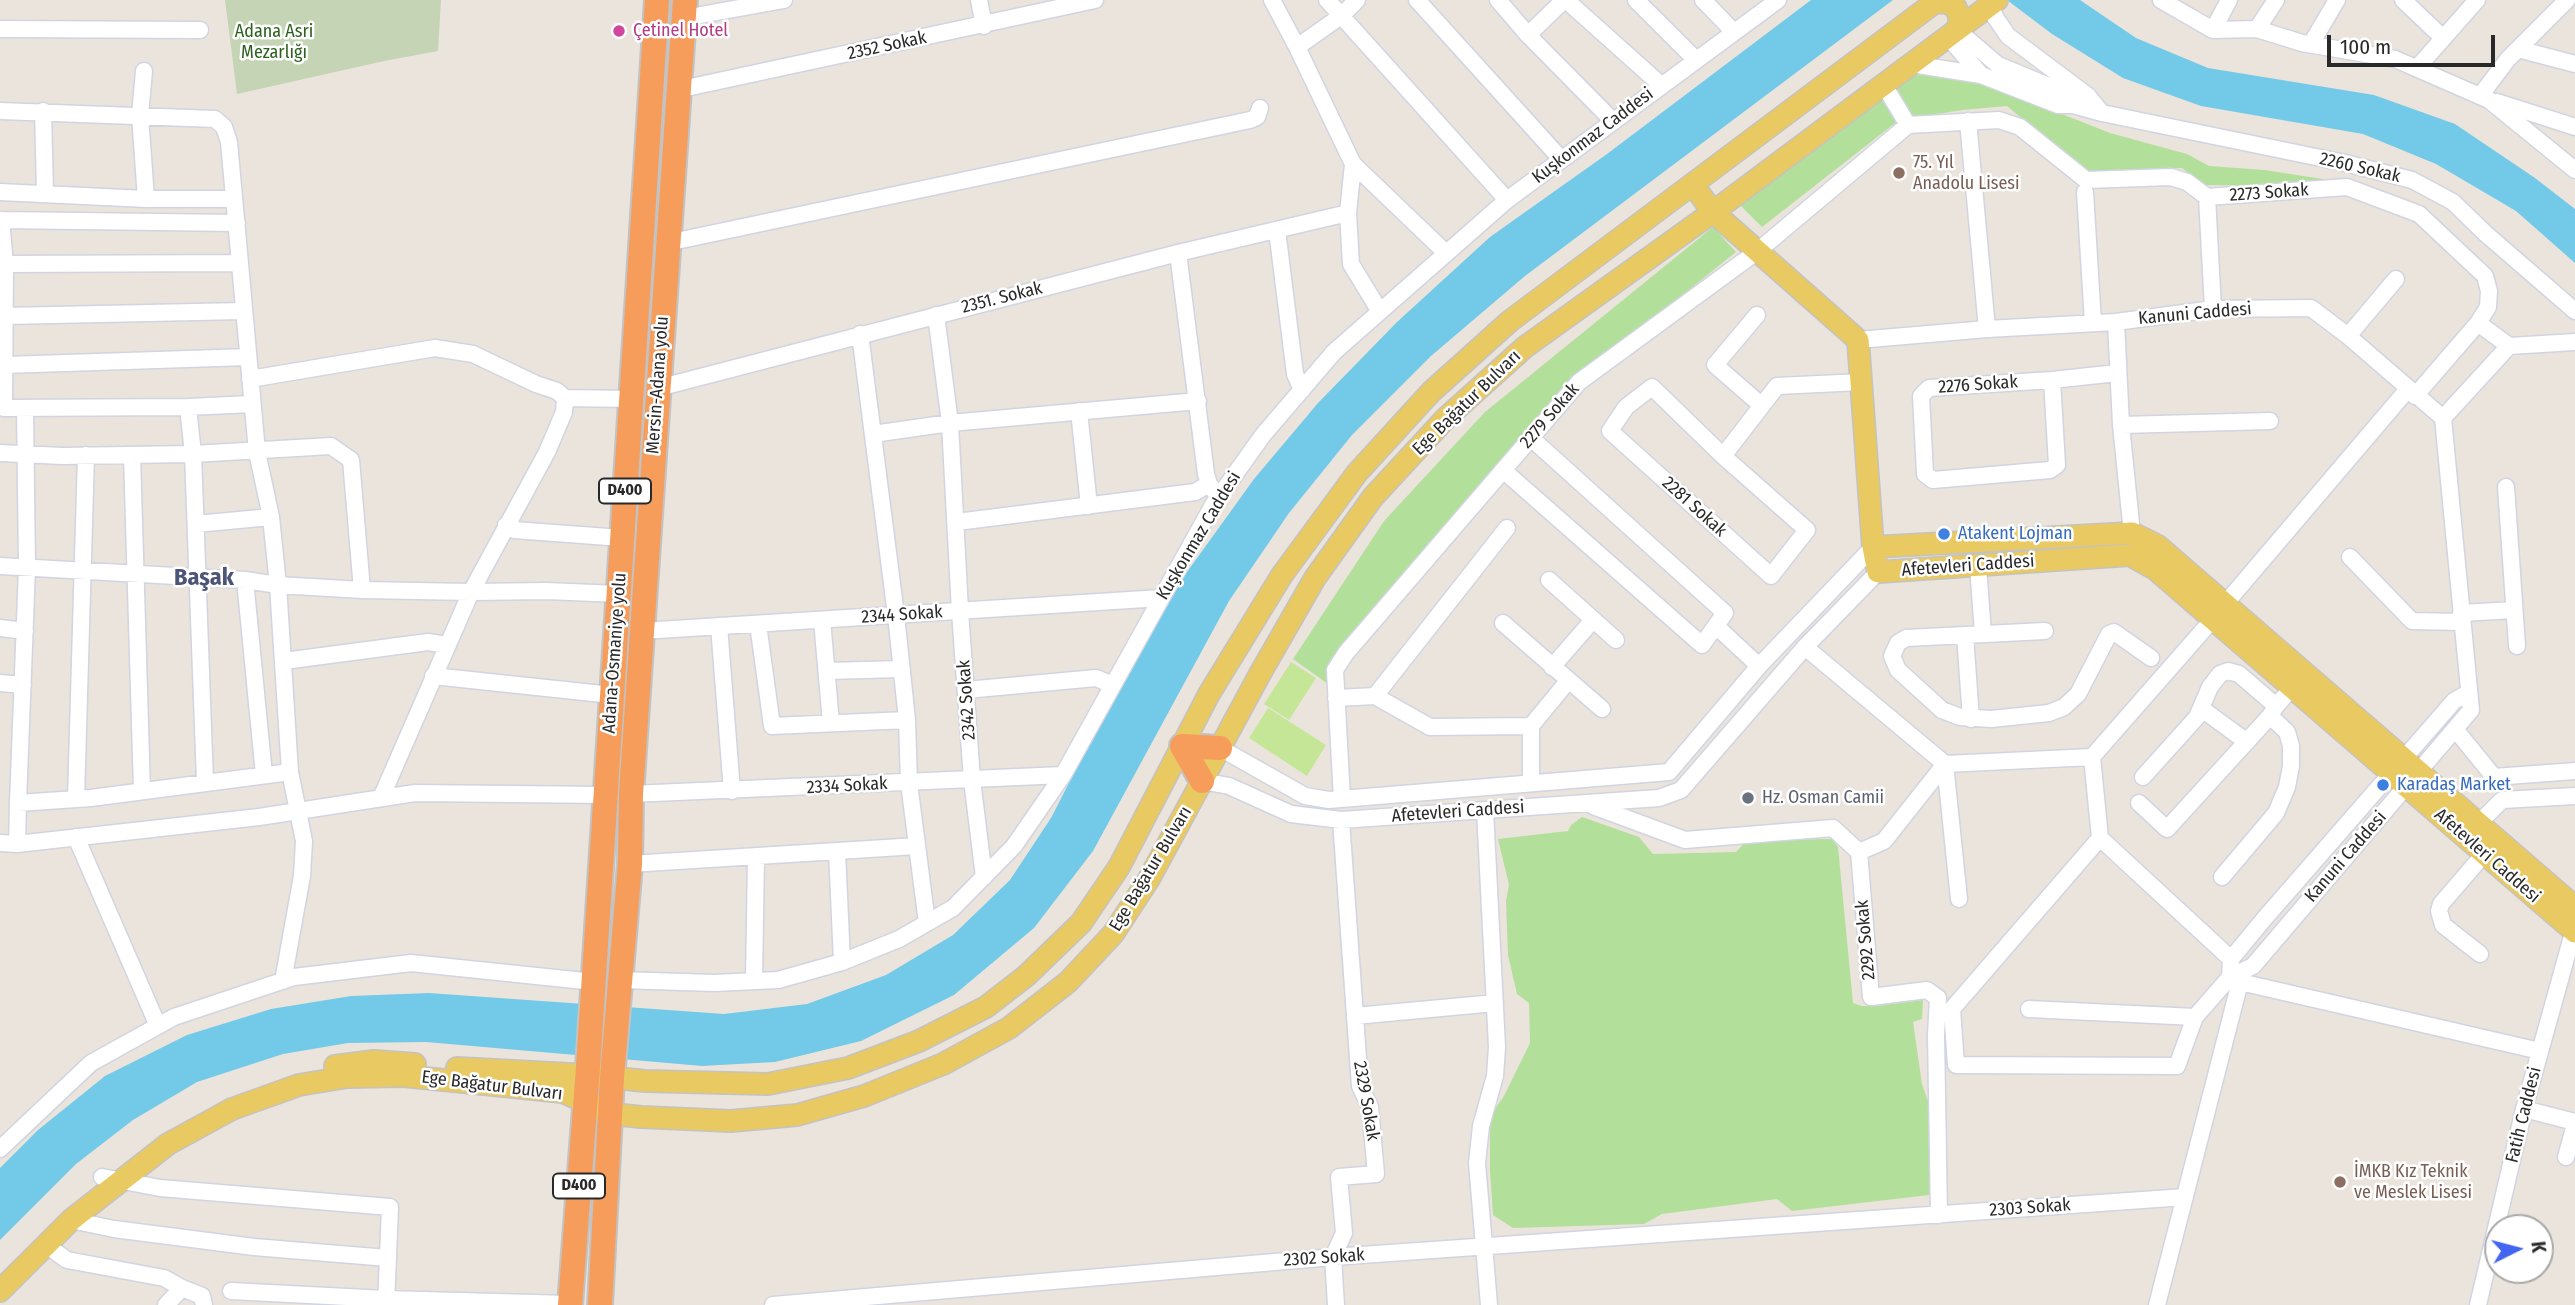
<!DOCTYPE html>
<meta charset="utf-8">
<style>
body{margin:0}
#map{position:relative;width:2575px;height:1305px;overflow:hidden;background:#ebe4dc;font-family:"Fira Sans Condensed",sans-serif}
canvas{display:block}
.north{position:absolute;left:2484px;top:1214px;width:70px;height:70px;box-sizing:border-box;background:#fff;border:2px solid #a9a9a9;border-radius:50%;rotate:84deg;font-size:19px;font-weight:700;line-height:28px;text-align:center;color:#292929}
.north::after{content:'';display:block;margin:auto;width:24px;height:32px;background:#4365f1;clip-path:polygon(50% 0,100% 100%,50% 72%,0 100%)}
.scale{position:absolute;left:2327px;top:35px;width:168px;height:32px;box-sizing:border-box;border:4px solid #292929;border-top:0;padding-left:9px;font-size:21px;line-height:24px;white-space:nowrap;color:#292929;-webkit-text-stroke:5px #fff;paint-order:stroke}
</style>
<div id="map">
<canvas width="2575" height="1305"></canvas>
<div class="north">K</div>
<div class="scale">100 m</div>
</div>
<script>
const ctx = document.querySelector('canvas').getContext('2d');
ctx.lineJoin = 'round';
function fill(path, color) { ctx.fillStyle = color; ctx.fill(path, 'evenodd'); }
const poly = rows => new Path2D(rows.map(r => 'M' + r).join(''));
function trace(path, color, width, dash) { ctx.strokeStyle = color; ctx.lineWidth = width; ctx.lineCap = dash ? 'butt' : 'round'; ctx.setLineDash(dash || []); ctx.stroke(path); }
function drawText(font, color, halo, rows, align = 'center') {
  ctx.font = font + ' "Fira Sans Condensed",sans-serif'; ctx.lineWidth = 5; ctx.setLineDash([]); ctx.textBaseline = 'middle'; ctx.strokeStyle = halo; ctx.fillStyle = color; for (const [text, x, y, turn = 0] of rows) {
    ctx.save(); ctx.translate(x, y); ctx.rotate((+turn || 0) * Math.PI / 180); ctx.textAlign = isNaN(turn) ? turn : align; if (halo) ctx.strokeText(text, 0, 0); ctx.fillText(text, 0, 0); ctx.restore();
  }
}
const green = poly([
 [1925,60,2110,133,2187,154,2209,166,2264,170,2336,181,2347,187,2203,185,2182,168,2085,172,2007,106,1962,110,1899,120,1762,227,1739,204],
 [1713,227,1736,252,1570,385,1328,684,1293,659,1384,521,1485,412],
 [1582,817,1639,837,1653,854,1736,852,1747,840,1832,839,1838,847,1853,1003,1862,1006,1877,1006,1923,1000,1922,1019,1913,1022,1922,1084,1929,1104,1929,1195,1792,1211,1777,1199,1662,1214,1644,1224,1513,1228,1493,1215,1490,1170,1490,1116,1504,1096,1530,1043,1529,1003,1517,994,1508,955,1506,901,1509,885,1498,839,1568,831,1571,825]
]);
const cemetery = poly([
 [225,0,441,0,438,51,384,61,237,94]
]);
const pitch = poly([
 [1291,662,1316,678,1289,720,1264,704],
 [1268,708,1326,745,1307,776,1249,738]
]);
const water = poly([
 [1811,0,1893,0,1525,276,1431,356,1352,435,1289,513,1229,601,1093,851,1034,928,954,995,861,1041,775,1062,702,1066,426,1042,348,1043,283,1054,197,1082,133,1120,76,1164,0,1240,0,1168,38,1130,105,1076,187,1035,271,1009,351,996,429,993,724,1014,807,1004,886,975,953,935,1010,880,1051,818,1115,693,1187,572,1254,479,1318,403,1397,322,1490,237,1607,154],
 [2007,0,2080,0,2136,38,2208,68,2374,95,2455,124,2535,178,2575,209,2575,263,2516,211,2436,164,2363,134,2201,106,2123,78,2052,34]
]);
const minor = poly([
 [979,0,984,26],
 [1272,0,1297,47,1353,164,1446,253],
 [1327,0,1507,200],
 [1417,0,1561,159],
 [1498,0,1528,35,1613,121],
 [1566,0,1661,85],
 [1636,0,1696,60],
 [1703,0,1734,32],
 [2161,0,2213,30,2257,29,2302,43,2395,59,2489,100,2575,170],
 [2403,0,2443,38],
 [1991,5,1995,17,2008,36,2088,96,2102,113],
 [684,18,784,0],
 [0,29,200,30],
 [2257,29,2276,0],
 [1957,30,1998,65,2063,92,2073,105],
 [2213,30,2229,0],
 [1528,35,1564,0],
 [1948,37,1981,75,2058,105,2073,105,2102,113,2345,163,2412,180,2453,202,2486,234,2575,311],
 [2311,44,2337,0],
 [1297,47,1341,16,1357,0],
 [2518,49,2575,64],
 [1912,64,1981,75],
 [2417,68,2477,0],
 [144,71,140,115,146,199],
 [1884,85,1908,125,1999,120,2020,127,2086,180,2171,177,2187,182,2207,197,2347,187,2419,214,2485,276,2489,291,2488,307,2478,323,2415,396],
 [677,90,1095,0],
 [2480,96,2508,59,2567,0],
 [2497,102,2575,127],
 [0,111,215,119,224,127,229,142,257,452,271,517,278,585,362,590,471,592,546,591,619,594],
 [43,111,45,192],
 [1968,121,1987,329],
 [1353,164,1348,213,1351,264,1379,310],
 [0,192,146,199,234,199],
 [2085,192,2093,323],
 [2207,197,2213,309],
 [0,220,237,223],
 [1,220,5,264,4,408,188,407,252,404],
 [1277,230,1295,374,1302,390],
 [667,243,1250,120,1257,117,1260,108],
 [1178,253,1206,474,1209,484,1215,492],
 [5,264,240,263],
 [936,315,950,423,960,611,972,780,984,877],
 [1757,315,1715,365,1761,405],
 [5,316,243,311],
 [2116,322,2121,425,2132,533],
 [2478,323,2509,346],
 [860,334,896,615,907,720,909,783,927,923],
 [2348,336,2396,279],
 [1858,340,1987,329,2116,322,2213,309,2311,308,2348,336,2443,418,2471,710,2253,966,2230,977,2195,1017,2177,1066,1956,1065,1952,1009,2100,838],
 [5,365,248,357],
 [250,379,435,348,473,354,536,384,557,391,565,398,564,412,547,452,471,592,381,798],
 [2052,380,2057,465,2050,470,1933,480,1925,474,1921,396,1929,388,2052,380,2117,373],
 [1652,387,1723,456,1807,530,1771,576,1610,431,1626,407,1652,387],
 [658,388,1178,253,1348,213],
 [565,398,631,399],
 [188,407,193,454,205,782],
 [1079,411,1089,506],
 [2443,418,2509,346,2575,342],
 [2121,425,2270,421],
 [873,434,950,423,1198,401],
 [0,453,62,456,193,454,331,446,351,460,362,590],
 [132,455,142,791],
 [1723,456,1777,386,1861,382],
 [1503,470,1702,645,1725,613,1531,438],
 [2506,487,2517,646],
 [957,522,1195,492,1209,484],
 [196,524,271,517],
 [506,525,514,530,622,538],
 [2350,557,2412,621,2461,622],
 [0,566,245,580,278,585,290,772,304,841,302,876,283,981],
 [1978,566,1983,634],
 [245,580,264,775],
 [1549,580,1616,640],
 [2225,604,2408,389],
 [2461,613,2514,610],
 [822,620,831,723],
 [1503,623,1602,709],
 [758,624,772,726,907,720],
 [719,626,732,791],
 [1716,626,1759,666],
 [0,628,25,631],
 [642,631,1161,598],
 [2045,631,1906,638,1898,643,1892,656,1898,670,1942,710,1960,717,1991,719,2049,713,2064,707,2078,694,2109,634,2114,632,2151,658],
 [1965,635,1971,719],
 [1805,647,1945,764,2092,757],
 [284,661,428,642,447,645],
 [1552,667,1593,620],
 [827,671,902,669],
 [433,676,612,695],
 [0,683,23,685],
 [966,690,1096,678,1113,685],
 [1375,696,1430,727,1531,726],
 [1336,698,1375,696,1507,528],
 [2202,709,2247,742],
 [2455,729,2494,777,2575,771],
 [1220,748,1305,796,1329,800,1669,772,1759,666,1873,547],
 [1945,764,1959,899],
 [2143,777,2197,717,2210,687,2220,674,2228,671,2239,674,2276,706],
 [1202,781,1229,786,1291,814,1341,820,1659,798,1681,790,1805,647,1878,572],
 [1531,783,1531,726,1568,681],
 [631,794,1063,775],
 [76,799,86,455],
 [1342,799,1335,670,1346,653,1579,382,1759,250,1908,125],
 [18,803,27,568,25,408],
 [2139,803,2167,829,2270,716,2276,706,2292,688],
 [1593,806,1685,840,1833,828,1859,852],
 [1485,810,1497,1047,1495,1076,1481,1126,1477,1163,1489,1305],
 [2479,823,2502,800,2575,796],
 [76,837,158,1026],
 [2100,838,2092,757,2213,619],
 [2100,838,2231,959],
 [0,843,17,844,18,803,91,798,290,772],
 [17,844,259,817,415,793,606,795],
 [837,851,842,962],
 [630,864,917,846],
 [2222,877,2276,813,2287,787,2291,766,2291,746,2287,732,2270,716],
 [2480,954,2443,925,2439,911,2441,904,2484,854],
 [2230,977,2231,959,2264,919,2454,701,2468,693],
 [620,980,714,983,778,980,842,962,899,939,953,908,1014,846,1063,775,1213,505,1263,435,1334,352,1507,200,1778,0],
 [754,981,756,857],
 [2240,982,2540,1051],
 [2029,1009,2195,1017],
 [1355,1016,1495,1003],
 [2524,1109,2575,1122],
 [0,1149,91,1063,174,1017,294,977,411,963,594,982],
 [2566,1157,2575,1125],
 [102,1177,160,1188,390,1207,386,1305],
 [1939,1215,1936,1035,1938,998,1927,990,1871,997,1859,852,1884,841,1945,764],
 [71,1220,114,1229,254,1247,388,1258],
 [46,1245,67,1260,164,1278,182,1288],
 [231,1291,386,1299,570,1304],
 [166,1305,182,1288,202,1296,204,1305],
 [773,1305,1333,1257,2185,1197],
 [1336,1305,1333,1257,1344,1233,1339,1177,1376,1174,1370,1107,1360,1086,1341,820],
 [2157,1305,2240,982,2239,974],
 [2478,1305,2524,1109,2575,926]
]);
const major = poly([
 [1934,3,1946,2,1956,8,1960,19,1957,30],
 [1693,185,1713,212,1858,340,1873,547,1878,572,2130,555,2155,569,2575,932],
 [1873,547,2132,533,2158,546,2575,907],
 [335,1066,374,1061,415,1064],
 [457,1068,588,1075,645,1081,768,1084,848,1068,919,1041,986,1007,1026,976,1081,923,1119,867,1209,694,1282,575,1357,473,1431,392,1510,321,1938,0],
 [0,1291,71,1220,168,1144,232,1109,299,1085,347,1077,404,1076,563,1092,612,1114,641,1117,731,1121,797,1115,864,1096,943,1064,1009,1028,1068,982,1113,934,1149,879,1261,672,1315,578,1373,497,1446,418,1525,347,1713,212,1997,0]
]);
const highway = poly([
 [1202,781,1182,746,1220,748],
 [570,1305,588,1068,657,0],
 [600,1305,612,1077,630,864,631,794,685,0]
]);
const markers = [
 [619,31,7,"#d1479c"],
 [1899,173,7,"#8d6e63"],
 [1944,534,7,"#3f7fe0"],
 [2383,785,7,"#3f7fe0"],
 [1748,798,7,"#6b7280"],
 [2340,1182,7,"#8d6e63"]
];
const shields = [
 [625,491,52],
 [579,1186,52]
];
const shieldNames = [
 ["D400",625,491],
 ["D400",579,1186]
];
const hotelNames = [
 ["Çetinel Hotel",633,31]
];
const parkNames = [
 ["Adana Asri",274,32],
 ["Mezarlığı",274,53]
];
const streetNames = [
 ["2352 Sokak",887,46,-12],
 ["Kuşkonmaz Caddesi",1593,136,-37],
 ["2260 Sokak",2360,168,13],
 ["2273 Sokak",2269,193,-4],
 ["2351. Sokak",1002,298,-14],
 ["Kanuni Caddesi",2195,314,-5],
 ["Mersin-Adana yolu",658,385,-86],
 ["2276 Sokak",1978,385,-4],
 ["Ege Bağatur Bulvarı",1467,403,-44],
 ["2279 Sokak",1550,416,-49],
 ["2281 Sokak",1694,507,42],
 ["Kuşkonmaz Caddesi",1199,536,-59],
 ["Afetevleri Caddesi",1968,566,-4],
 ["2344 Sokak",902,615,-4],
 ["Adana-Osmaniye yolu",615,653,-86],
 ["2342 Sokak",967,700,-94],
 ["2334 Sokak",847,786,-3],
 ["Afetevleri Caddesi",1458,812,-4],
 ["Afetevleri Caddesi",2487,856,41],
 ["Kanuni Caddesi",2346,857,-49],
 ["Ege Bağatur Bulvarı",1151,869,-59],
 ["2292 Sokak",1866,940,-95],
 ["Ege Bağatur Bulvarı",492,1086,7],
 ["2329 Sokak",1366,1101,80],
 ["Fatih Caddesi",2524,1115,-76],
 ["2303 Sokak",2030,1208,-4],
 ["2302 Sokak",1324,1258,-4]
];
const educationNames = [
 ["75. Yıl",1913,163],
 ["Anadolu Lisesi",1913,184],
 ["İMKB Kız Teknik",2354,1172],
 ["ve Meslek Lisesi",2354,1193]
];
const shopNames = [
 ["Atakent Lojman",1958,534],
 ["Karadaş Market",2397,785]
];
const worshipNames = [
 ["Hz. Osman Camii",1762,798]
];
const districtNames = [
 ["Başak",204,578]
];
fill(green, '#b2df9a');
fill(cemetery, '#c4d4b4');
fill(pitch, '#c5e697');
fill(water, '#73cae8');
trace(minor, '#d1d4e1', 19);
trace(major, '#c3c3c3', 24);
trace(highway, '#c3c3c3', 28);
trace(minor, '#fff', 16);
trace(major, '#e9c962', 21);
trace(highway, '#f69d5b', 24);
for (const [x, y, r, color] of markers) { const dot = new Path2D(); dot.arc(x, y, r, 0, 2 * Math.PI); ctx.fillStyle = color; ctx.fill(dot); trace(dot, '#fff', 2.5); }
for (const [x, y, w] of shields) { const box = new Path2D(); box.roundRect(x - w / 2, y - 12.5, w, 25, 5); ctx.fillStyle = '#fff'; ctx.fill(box); trace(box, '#292929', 2); }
drawText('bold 16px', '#292929', null, shieldNames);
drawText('18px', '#b23c85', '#fff', hotelNames, 'left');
drawText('18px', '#2c621d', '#fff', parkNames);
drawText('18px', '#292929', '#fff', streetNames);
drawText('18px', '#785e54', '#fff', educationNames, 'left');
drawText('18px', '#366cbe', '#fff', shopNames, 'left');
drawText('18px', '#5b616d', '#fff', worshipNames, 'left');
drawText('bold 24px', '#4c5477', '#fff', districtNames);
</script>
